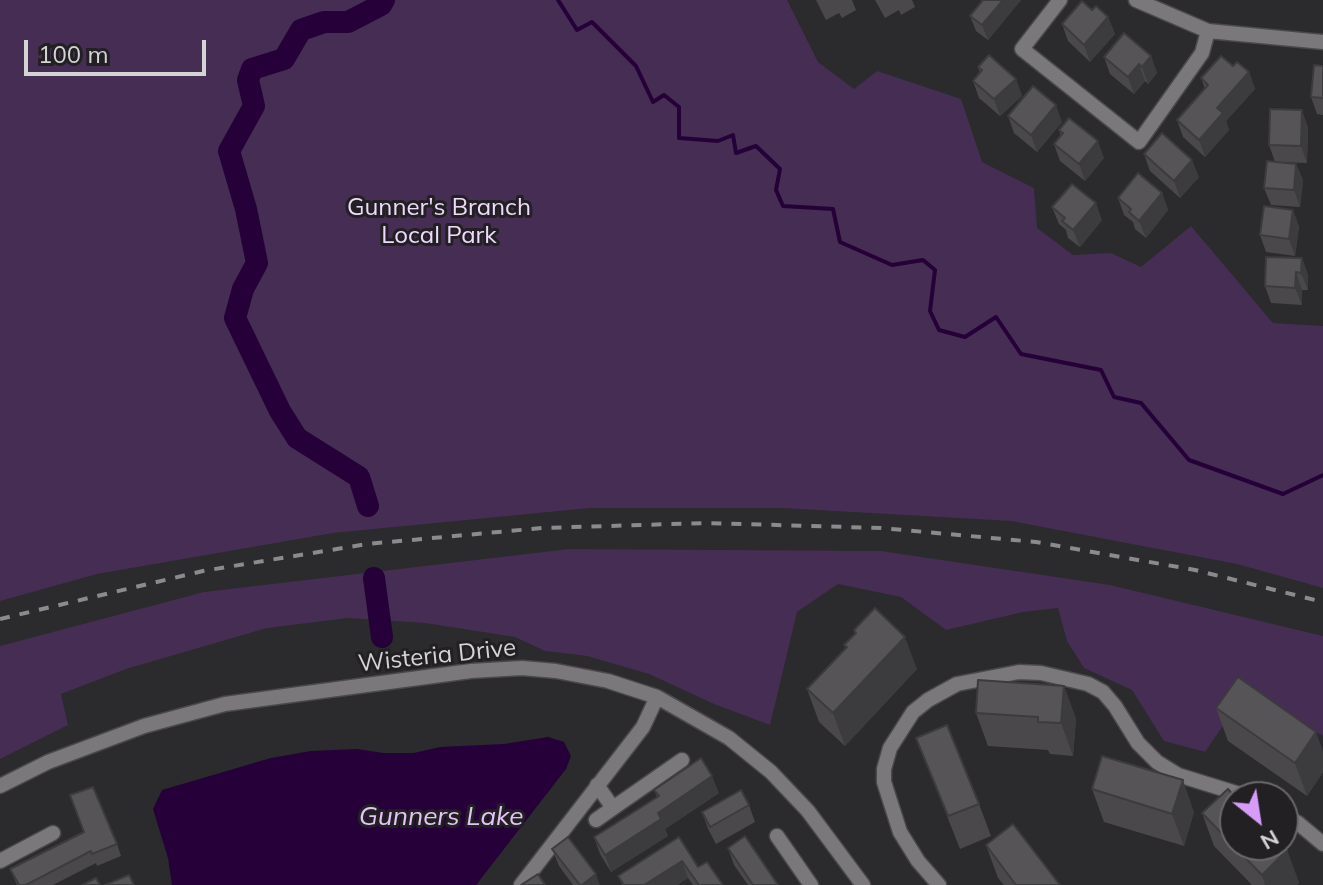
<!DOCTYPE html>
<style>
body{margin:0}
#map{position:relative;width:1323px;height:885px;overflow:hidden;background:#2b2a2c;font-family:Mulish,sans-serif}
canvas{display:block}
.north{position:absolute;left:1219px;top:781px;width:80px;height:80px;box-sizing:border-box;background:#222023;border:2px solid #6a686a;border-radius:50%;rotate:150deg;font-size:22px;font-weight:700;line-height:32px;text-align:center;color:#d5d4d5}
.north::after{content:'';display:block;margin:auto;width:28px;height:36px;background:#d79bf9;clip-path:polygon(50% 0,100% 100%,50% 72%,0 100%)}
.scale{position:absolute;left:24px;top:40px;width:182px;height:36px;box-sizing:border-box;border:4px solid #d5d4d5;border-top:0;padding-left:10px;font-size:24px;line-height:28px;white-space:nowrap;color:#d5d4d5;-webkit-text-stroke:6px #222023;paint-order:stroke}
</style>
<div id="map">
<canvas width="1323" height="885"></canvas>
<div class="north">N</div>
<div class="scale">100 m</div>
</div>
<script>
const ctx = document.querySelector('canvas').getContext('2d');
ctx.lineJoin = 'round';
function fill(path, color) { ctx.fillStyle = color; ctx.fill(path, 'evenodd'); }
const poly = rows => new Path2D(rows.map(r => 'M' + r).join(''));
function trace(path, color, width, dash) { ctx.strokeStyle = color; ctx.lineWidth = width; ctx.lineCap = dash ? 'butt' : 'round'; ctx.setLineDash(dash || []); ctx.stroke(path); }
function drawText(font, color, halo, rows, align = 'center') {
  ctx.font = font + ' Mulish,sans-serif'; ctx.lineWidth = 6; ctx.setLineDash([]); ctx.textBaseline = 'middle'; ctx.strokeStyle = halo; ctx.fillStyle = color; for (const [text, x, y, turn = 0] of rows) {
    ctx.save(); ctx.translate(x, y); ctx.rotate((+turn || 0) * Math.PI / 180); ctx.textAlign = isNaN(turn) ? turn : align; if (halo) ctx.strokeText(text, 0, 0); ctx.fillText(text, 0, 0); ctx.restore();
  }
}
const green = poly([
 [0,0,787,0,818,62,854,89,877,71,961,99,982,162,1034,188,1037,228,1073,255,1111,253,1141,267,1191,226,1273,323,1323,326,1323,588,1237,564,1011,521,782,508,590,508,333,533,97,574,0,601],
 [569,549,881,551,1110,585,1323,636,1323,736,1244,695,1205,752,1164,741,1132,690,1084,668,1067,641,1058,608,1023,612,946,630,901,597,838,584,797,612,770,725,714,704,649,674,587,656,545,651,515,637,425,623,348,618,267,628,126,669,61,694,68,725,0,759,0,646,204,592]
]);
const water = poly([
 [548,737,564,742,571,756,566,769,476,885,172,885,168,858,153,809,162,790,271,758,311,751,357,749,383,753,414,753,440,747,504,744]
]);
const stream = poly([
 [558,0,577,30,592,22,636,66,653,102,664,95,679,107,679,138,718,141,733,135,736,153,756,146,780,169,776,190,783,206,833,209,840,242,892,265,923,260,935,270,930,311,939,330,965,337,996,317,1021,354,1101,370,1114,397,1141,403,1189,460,1283,494,1323,475]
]);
const river = poly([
 [368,506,359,477,297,438,280,411,235,318,243,289,257,263,246,209,229,151,254,106,248,80,252,69,284,59,301,30,324,22,348,22,381,5,384,0],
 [374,578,382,637]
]);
const minor = poly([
 [1060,0,1022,49,1139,142,1202,53,1208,31],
 [1136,0,1208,31,1323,42],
 [597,785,613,808,682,760],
 [0,786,48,762,144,726,225,704,471,671,522,668,556,671,608,681,657,697,729,738,771,772,808,811,863,885],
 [1283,815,1298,823,1323,844],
 [596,820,613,808],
 [777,836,811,885],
 [0,861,53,833],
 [521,885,643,727,657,697],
 [939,885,918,861,900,832,884,782,884,769,890,748,913,712,928,700,957,684,1019,672,1041,673,1088,684,1103,692,1115,706,1138,743,1157,762,1178,775,1249,797]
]);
const rail = poly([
 [0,619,203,571,367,544,542,528,706,523,881,528,1036,542,1195,570,1323,602]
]);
const wall = poly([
 [816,0,852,0,856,10,842,18,839,13,826,20],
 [875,0,912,0,915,7,901,15,899,10,885,18],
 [983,0,1021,0,988,40,976,31,970,16],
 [1092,10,1108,17,1115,34,1090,62,1068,41,1062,24],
 [1151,56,1157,73,1148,84,1145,81,1134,94,1110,74,1104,57],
 [1233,66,1249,72,1255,89,1226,121,1229,130,1205,157,1183,137,1177,120,1205,89,1201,78],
 [1323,66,1323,115,1317,114,1311,97],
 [978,67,1016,79,1022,96,1000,116,979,98,973,81,980,73],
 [1008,116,1062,122,1037,152,1014,133],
 [1308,127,1307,163,1277,162,1296,164,1303,180,1300,207,1271,205,1264,188,1275,162,1269,145],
 [1059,130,1104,158,1085,181,1060,161,1054,144,1061,136],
 [1144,154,1199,177,1180,198,1150,171],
 [1162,193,1168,210,1146,238,1135,229,1133,222,1124,215,1118,198],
 [1052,207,1102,220,1080,247,1068,238,1066,230,1059,224],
 [1293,210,1299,227,1295,256,1266,252,1260,235],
 [1302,258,1308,275,1308,290,1302,290,1302,305,1271,303,1265,286],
 [854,630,917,669,845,746,819,722,807,689,846,649,844,645,855,634],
 [1064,686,1076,719,1073,756,1050,754,1048,750,988,746,976,713],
 [1216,708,1323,751,1323,772,1307,796,1228,741],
 [916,738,979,804,991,836,960,849],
 [1092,789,1194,812,1184,846,1104,822],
 [654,790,719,793,665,829,668,836,611,872,600,854,594,837,657,797],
 [749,805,755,822,716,844,708,829,702,812],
 [1202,813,1287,850,1299,883,1297,885,1252,885,1214,846],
 [679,837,698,867,723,885,693,885,688,878,677,885,622,885,618,876],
 [117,844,121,856,97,866,96,863,53,885,17,885,10,869],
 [986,845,1060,885,1004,885,998,878],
 [728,848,778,885,748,885,734,865],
 [552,849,600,885,573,885,559,866]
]);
const shadedWall = poly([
 [1003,0,1021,0,988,40,982,25],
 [1108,17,1115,34,1090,62,1084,45],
 [1151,56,1157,73,1148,84,1142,67],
 [1139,64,1145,81,1134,94,1128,77],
 [1249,72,1255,89,1226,121,1229,130,1205,157,1199,140,1217,108],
 [1016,79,1022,96,1000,116,994,99],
 [1056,105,1062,122,1037,152,1031,135],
 [1302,110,1308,127,1307,163,1301,146],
 [1098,141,1104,158,1085,181,1079,164],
 [1192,160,1199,177,1180,198,1174,181],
 [1296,164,1303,180,1300,207,1294,190],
 [1162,193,1168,210,1146,238,1139,221],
 [1096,203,1102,220,1080,247,1073,230],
 [1293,210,1299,227,1295,256,1289,239],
 [1302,258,1308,275,1308,290,1301,273],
 [1296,272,1302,290,1302,305,1295,288],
 [905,637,917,669,845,746,833,713],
 [1064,686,1076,719,1073,756,1061,723],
 [1316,732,1323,751,1323,769,1322,768,1323,772,1307,796,1295,763],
 [712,776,719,793,665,829,668,836,611,872,605,855,658,813],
 [1183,780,1194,812,1184,846,1172,814],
 [1287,850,1299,883,1297,885,1265,885,1262,875],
 [682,861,688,878,677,885,644,885],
 [596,874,600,885,582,885]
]);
const building = poly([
 [983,0,1003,0,982,25,970,16,983,0],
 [1082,1,1092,10,1096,6,1108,17,1084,45,1062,24,1082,1],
 [1124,33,1151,56,1142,67,1139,64,1128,77,1104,57,1124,33],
 [989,55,1016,79,994,99,973,81,982,70,978,67,989,55],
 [1221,56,1233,66,1237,62,1249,72,1217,108,1223,113,1199,140,1177,120,1208,85,1201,78,1221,56],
 [1314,65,1323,66,1323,98,1311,97,1314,65],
 [1033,86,1056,105,1031,135,1008,116,1033,86],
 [1270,109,1302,110,1301,146,1269,145,1270,109],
 [1069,118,1098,141,1079,164,1054,144,1063,133,1059,130,1069,118],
 [1162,133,1192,160,1174,181,1144,154,1162,133],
 [1267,161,1296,164,1294,190,1264,188,1267,161],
 [1138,173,1162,193,1139,221,1129,212,1131,209,1118,198,1138,173],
 [1072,184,1096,203,1073,230,1062,221,1065,218,1052,207,1072,184],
 [1264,206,1293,210,1289,239,1260,235,1264,206],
 [1266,257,1302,258,1301,273,1296,272,1295,288,1265,286,1266,257],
 [875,608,905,637,833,713,807,689,847,647,844,645,856,633,854,630,875,608],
 [1238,677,1316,732,1295,763,1216,708,1238,677],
 [978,680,1064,686,1061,723,1038,722,1038,717,976,713,978,680],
 [947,725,979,804,948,816,916,738,947,725],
 [1102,756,1183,780,1172,814,1092,789,1102,756],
 [701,758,712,776,658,813,661,819,605,855,594,837,659,796,654,790,701,758],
 [93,787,117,844,92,854,91,851,26,885,19,885,10,869,84,832,70,795,93,787],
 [1228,789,1235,797,1235,845,1282,845,1287,850,1262,875,1202,813,1228,789],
 [741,790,749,805,710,827,702,812,741,790],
 [1013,824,1060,885,1016,885,986,845,1013,824],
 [745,836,778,885,753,885,728,848,745,836],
 [568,837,596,874,582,885,580,885,552,849,568,837],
 [679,837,698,867,707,862,723,885,699,885,682,861,644,885,624,885,618,876,679,837],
 [538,874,545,885,521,885,538,874],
 [129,875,134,885,105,885,129,875],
 [96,878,100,885,82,885,96,878]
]);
const parkNames = [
 ["Gunner's Branch",439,208],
 ["Local Park",439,236]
];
const streetNames = [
 ["Wisteria Drive",437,656,-6]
];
const waterNames = [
 ["Gunners Lake",441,817]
];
fill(green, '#452d53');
fill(water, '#260038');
trace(stream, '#260038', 4);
trace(river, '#260038', 22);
trace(minor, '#4a484b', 17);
trace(minor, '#7a787b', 14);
trace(rail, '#8b8a8c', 4, [10, 10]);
fill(wall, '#4a484b');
fill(shadedWall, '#3c3b3d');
fill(building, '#565457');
trace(building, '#3c3b3d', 2);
drawText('24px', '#f0d9fe', '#222023', parkNames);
drawText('24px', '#d5d4d5', '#222023', streetNames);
drawText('italic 26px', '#e5c3f9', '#222023', waterNames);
</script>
